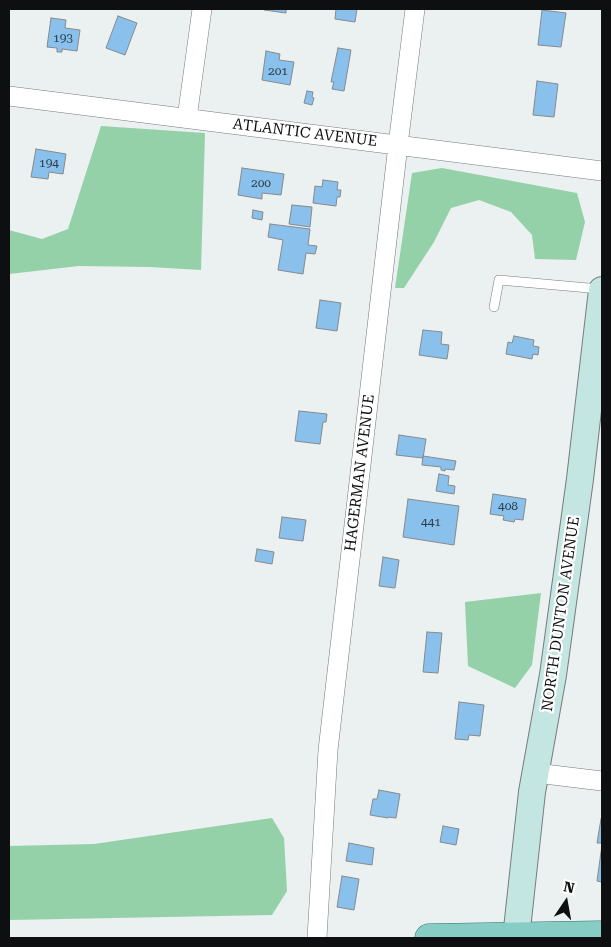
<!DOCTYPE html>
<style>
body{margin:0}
#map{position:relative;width:611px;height:947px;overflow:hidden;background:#ebf0f1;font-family:"Roboto Serif",serif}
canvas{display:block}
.frame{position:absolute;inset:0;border:10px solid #0e0f10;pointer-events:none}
.north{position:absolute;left:541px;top:877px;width:50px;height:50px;-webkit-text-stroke:4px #fff;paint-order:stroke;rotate:12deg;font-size:14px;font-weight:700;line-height:20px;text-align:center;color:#0e0f10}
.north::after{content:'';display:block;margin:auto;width:18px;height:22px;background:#0e0f10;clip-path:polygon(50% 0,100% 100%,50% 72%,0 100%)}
</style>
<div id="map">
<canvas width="611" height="947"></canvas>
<div class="frame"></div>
<div class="north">N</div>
</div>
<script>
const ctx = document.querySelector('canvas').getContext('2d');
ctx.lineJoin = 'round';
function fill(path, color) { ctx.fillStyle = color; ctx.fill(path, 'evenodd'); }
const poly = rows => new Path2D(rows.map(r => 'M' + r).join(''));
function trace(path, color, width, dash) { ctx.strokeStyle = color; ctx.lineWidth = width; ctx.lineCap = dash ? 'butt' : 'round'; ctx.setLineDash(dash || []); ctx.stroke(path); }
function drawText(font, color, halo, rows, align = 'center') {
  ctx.font = font + ' "Roboto Serif",serif'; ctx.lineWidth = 4.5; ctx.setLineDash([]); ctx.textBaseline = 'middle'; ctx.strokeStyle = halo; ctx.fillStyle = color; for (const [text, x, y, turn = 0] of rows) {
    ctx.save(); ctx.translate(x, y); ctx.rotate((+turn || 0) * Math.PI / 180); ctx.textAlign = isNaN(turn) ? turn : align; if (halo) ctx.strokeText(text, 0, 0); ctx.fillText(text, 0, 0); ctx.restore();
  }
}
const forest = poly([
 [101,126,205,133,201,270,150,267,79,266,9,274,9,230,42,239,68,229],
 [442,168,577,193,585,222,576,260,535,259,532,235,511,212,479,200,451,208,434,242,404,288,395,288,412,173],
 [541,593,532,665,515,688,468,666,465,602],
 [272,818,284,838,287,891,272,915,9,920,9,846,94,844]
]);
const building = poly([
 [264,9,286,9,286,13,264,10,264,9],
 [336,9,357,9,355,22,335,19,336,9],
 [542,10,566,13,561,47,538,45,542,10],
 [118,16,137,23,125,55,106,48,118,16],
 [51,18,66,20,65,28,80,30,77,51,62,49,62,52,57,52,57,48,47,47,51,18],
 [338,48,351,50,344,91,332,89,334,82,331,82,338,48],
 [266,51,280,54,279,60,294,62,290,85,262,80,266,51],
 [537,81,558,84,554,117,533,115,537,81],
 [307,91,313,92,312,97,314,98,312,105,304,103,307,91],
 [36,149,66,154,63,174,49,172,48,179,31,177,36,149],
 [242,168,284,174,281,195,262,193,262,199,238,195,242,168],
 [323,180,338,182,337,190,341,190,340,197,337,197,336,206,313,203,315,186,322,187,323,180],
 [292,205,312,207,310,227,289,224,292,205],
 [253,210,263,212,262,220,252,218,253,210],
 [270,224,310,229,308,245,317,246,315,254,306,253,303,274,278,270,283,240,268,237,270,224],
 [320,300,341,303,337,331,316,328,320,300],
 [423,330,442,332,441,344,449,345,447,359,419,355,423,330],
 [514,336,534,340,533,346,539,347,538,355,533,354,532,359,506,354,508,342,512,343,514,336],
 [299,411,327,414,326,422,323,422,320,444,295,441,299,411],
 [399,435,426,439,423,458,396,455,399,435],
 [423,456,456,461,454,470,445,469,445,471,441,470,441,467,422,465,423,456],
 [439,474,449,476,448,485,455,486,454,494,436,491,439,474],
 [493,494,526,499,523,520,515,519,514,522,503,520,504,516,490,514,493,494],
 [408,499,459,506,454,545,403,537,408,499],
 [282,517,306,520,303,541,279,538,282,517],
 [257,549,274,552,272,564,255,561,257,549],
 [383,557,399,560,395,588,379,586,383,557],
 [427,632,442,633,438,673,423,672,427,632],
 [459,702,484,705,480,736,469,735,468,740,455,739,459,702],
 [379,790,400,794,396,818,388,817,388,818,370,815,373,799,377,799,379,790],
 [601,819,602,819,602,843,597,843,601,819],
 [443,826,459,829,456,845,440,842,443,826],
 [349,843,374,848,372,865,346,861,349,843],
 [602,845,602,882,597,881,602,845],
 [342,876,359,879,354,910,337,907,342,876]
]);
const lane = poly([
 [494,307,499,280,600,289]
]);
const street = poly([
 [9,96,602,171],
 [187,118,202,9],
 [536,773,602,781],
 [317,938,328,750,398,145,415,9]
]);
const secondary = poly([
 [516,938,532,792,553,675,580,479,602,290]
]);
const primary = poly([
 [429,938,602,935]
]);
const numberNames = [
 ["193",63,38],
 ["201",278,71],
 ["194",49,163],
 ["200",261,183],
 ["408",508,506],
 ["441",431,522]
];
const streetNames = [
 ["ATLANTIC AVENUE",305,133,7],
 ["HAGERMAN AVENUE",360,473,-83],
 ["NORTH DUNTON AVENUE",561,614,-82]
];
fill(forest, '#94d1a9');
fill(building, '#8ac1ec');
trace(building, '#86898b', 1);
trace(lane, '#777b7c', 10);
trace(street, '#777b7c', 20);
trace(secondary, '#777b7c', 28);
trace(primary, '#29746d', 29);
trace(lane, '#fff', 9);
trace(street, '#fff', 19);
trace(secondary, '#c3e6e2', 26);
trace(primary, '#88cdc5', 28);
drawText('12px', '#2d3c47', null, numberNames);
drawText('15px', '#0e0f10', '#fff', streetNames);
</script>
